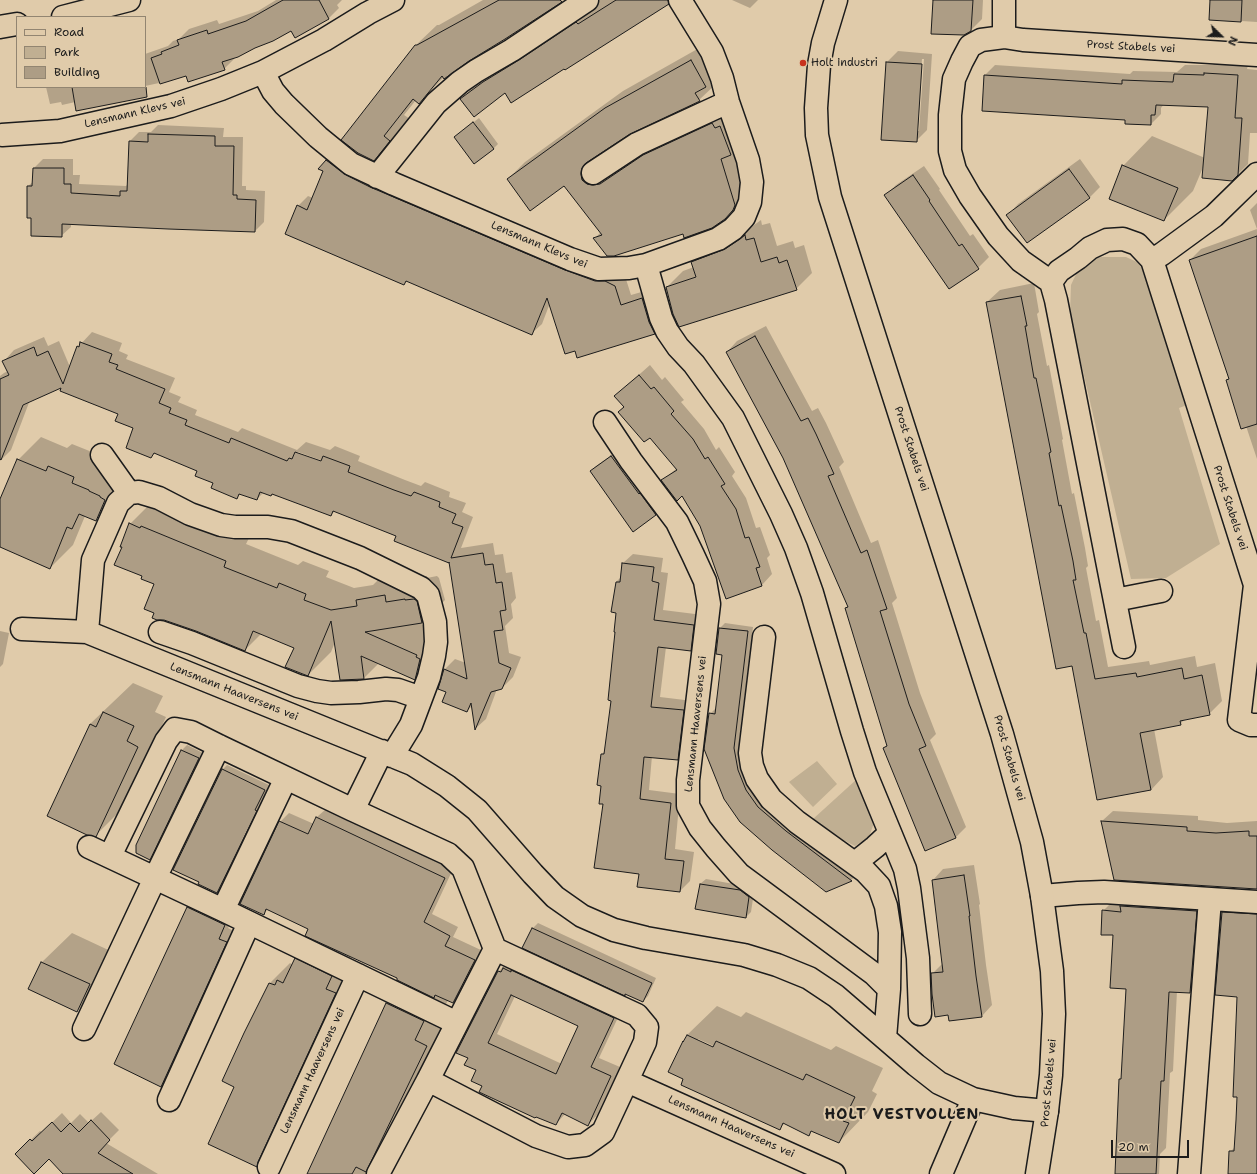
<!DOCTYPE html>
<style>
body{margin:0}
#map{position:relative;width:1257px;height:1174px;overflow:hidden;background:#e0cbaa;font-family:"Shantell Sans",sans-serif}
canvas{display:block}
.legend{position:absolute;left:16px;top:16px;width:130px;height:72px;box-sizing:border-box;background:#e0cbaa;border:1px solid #928571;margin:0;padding:5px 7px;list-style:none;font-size:12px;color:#1c1c1c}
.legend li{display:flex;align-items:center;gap:8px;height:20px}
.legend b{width:20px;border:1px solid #928571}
.north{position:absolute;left:1201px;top:16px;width:40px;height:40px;-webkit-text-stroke:3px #e0cbaa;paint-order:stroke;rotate:113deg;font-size:11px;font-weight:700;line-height:16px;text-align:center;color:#1c1c1c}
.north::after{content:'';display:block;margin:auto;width:14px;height:18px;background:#1c1c1c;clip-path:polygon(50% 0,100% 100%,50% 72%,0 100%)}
.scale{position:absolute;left:1111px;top:1140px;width:78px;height:18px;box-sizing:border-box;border:2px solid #1c1c1c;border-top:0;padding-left:5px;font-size:12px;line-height:14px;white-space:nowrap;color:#1c1c1c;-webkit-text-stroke:3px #e0cbaa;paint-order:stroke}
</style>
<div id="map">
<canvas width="1257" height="1174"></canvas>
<ul class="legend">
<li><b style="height:5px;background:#e0cbaa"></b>Road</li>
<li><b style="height:11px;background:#c0af92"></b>Park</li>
<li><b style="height:11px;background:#ad9d85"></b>Building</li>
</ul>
<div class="north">N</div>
<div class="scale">20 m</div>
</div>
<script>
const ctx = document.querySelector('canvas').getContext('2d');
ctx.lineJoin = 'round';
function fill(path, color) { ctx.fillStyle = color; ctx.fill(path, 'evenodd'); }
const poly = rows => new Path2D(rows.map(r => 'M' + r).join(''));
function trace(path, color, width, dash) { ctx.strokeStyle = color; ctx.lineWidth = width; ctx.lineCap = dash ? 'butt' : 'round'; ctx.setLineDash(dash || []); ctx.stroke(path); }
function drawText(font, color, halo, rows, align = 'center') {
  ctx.font = font + ' "Shantell Sans",sans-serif'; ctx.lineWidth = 4; ctx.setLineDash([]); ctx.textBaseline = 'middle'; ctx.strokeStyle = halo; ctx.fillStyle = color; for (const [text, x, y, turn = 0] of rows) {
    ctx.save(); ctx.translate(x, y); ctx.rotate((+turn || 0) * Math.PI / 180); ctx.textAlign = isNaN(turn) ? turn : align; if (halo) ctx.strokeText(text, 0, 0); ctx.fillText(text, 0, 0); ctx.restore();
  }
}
const green = poly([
 [1101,257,1126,257,1137,262,1144,271,1152,297,1190,404,1179,408,1220,544,1166,578,1131,579,1070,315,1071,285,1078,270,1088,261],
 [817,761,837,784,813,807,789,782],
 [857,779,875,820,869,837,855,846,845,841,813,819]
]);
const shadow = poly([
 [276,0,342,0,337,5,339,8,329,18,292,30,254,47,234,57,235,58,224,69,186,74,164,82,145,86,145,54,168,46,173,41,179,39,189,29,217,20,219,24,258,11],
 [483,0,563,0,505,39,468,60,444,77,419,102,416,100,404,115,410,119,395,139,374,160,415,46,437,25,439,25],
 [600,0,668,0,661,8,564,67,505,92,461,99,482,78],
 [732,0,758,0,750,8],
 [934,0,983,0,982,19,971,30],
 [1211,0,1257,0,1257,22,1210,19],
 [708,43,716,84,699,100,630,133,598,154,597,157,599,162,729,107,752,187,742,201,724,219,683,233,595,238,601,232,564,185,508,179,525,162,623,91],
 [898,51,932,54,927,130,916,141,882,139,887,62],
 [922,59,924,59,919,131,916,131],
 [1215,63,1248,65,1247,69,1257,70,1257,133,1250,133,1248,164,1232,180,1204,165,1193,191,1164,220,1123,166,1152,136,1205,158,1209,106,1164,104,1161,108,1161,114,1151,124,1126,119,985,75,995,65,1130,74,1133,71,1177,72,1185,65,1213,65],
 [46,87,142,87,62,105,61,102,50,104],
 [479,118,498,144,493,149,455,137],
 [158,125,224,128,223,137,243,137,242,186,246,186,246,190,265,191,264,222,255,231,71,223,71,227,61,236,32,217,28,186,34,181,34,168,43,159,73,159,73,175,80,175,79,184,126,186,128,184,130,141,139,132,151,132],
 [337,150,625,276,631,295,652,289,664,324,654,333,576,350,550,303,542,324,532,333,407,281,404,284,298,206,308,196,313,198,325,171,320,169],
 [1080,159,1100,187,1090,197,1027,242,1008,215,1018,204],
 [924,166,940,189,939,190,970,236,973,234,989,257,978,268,885,196,896,185],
 [1257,203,1257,459,1246,426,1227,381,1230,378,1190,260,1201,249,1257,229,1250,210],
 [761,220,762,225,770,223,777,246,793,241,795,248,804,245,812,273,796,289,667,287,683,271,694,267,693,262,709,246,742,234],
 [1034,283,1039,312,1037,314,1047,366,1049,365,1063,439,1062,440,1072,494,1074,493,1085,548,1088,566,1086,568,1096,621,1099,620,1108,667,1149,661,1150,665,1195,656,1197,667,1215,663,1222,701,1209,714,1185,719,1180,724,1154,729,1163,777,1151,790,1072,665,987,302,1000,290],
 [766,326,812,411,818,408,826,423,844,462,839,467,871,543,878,540,897,598,892,603,920,693,936,734,930,740,966,827,955,838,884,748,888,744,846,608,848,606,784,457,727,352,737,341],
 [92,332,122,343,119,351,128,355,126,359,175,378,169,392,181,397,178,402,197,410,195,415,238,432,242,428,297,450,306,442,330,450,335,446,360,456,358,461,405,480,421,486,425,482,450,492,449,497,466,503,462,512,473,517,461,548,493,543,495,555,503,554,506,573,512,572,516,598,511,604,513,618,505,626,509,653,521,657,513,677,502,688,497,689,486,719,476,728,472,706,467,711,447,691,445,669,455,659,466,663,450,561,397,536,335,511,331,515,273,493,271,495,264,492,257,499,241,493,237,498,198,470,155,453,151,457,134,428,119,413,63,386,30,400,11,450,0,461,0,376,4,373,8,371,4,361,14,350,44,337,48,346,59,341,70,367,78,347],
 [298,452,326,462,325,464,296,454],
 [650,365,662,380,665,377,684,400,681,402,704,429,716,450,719,447,735,472,732,476,746,498,756,528,760,527,770,555,767,558,772,574,762,585,726,597,701,525,683,495,663,480,677,468,650,436,619,412,624,406,615,396],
 [41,437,67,448,72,444,97,454,118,497,95,520,85,516,73,545,50,568,0,546,0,502,18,460],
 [617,451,661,509,656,514,591,471,596,466],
 [153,501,165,504,249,538,246,544,298,565,303,561,329,571,326,577,354,588,373,585,380,578,409,579,427,576,427,578,437,576,439,578,445,600,422,623,419,623,439,632,437,656,414,678,379,663,364,678,335,642,331,652,308,675,295,647,262,633,245,650,155,612,155,583,143,576,123,547,130,524],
 [633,554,663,558,661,572,668,573,663,610,703,615,700,640,690,650,666,647,660,697,693,701,687,750,677,759,652,756,649,790,680,794,675,849,694,852,690,881,680,891,640,873,604,804,602,785,602,754,605,751,612,700,617,612,616,582,621,577,623,563],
 [725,623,753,627,739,742,743,764,856,876,851,880,773,850,710,714,715,709,716,709,723,654,720,628],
 [0,631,9,633,3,664,0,667],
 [133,683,163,696,155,712,166,717,125,806,96,835,90,724],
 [187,745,203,753,155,853,150,858,137,845,182,750],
 [227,765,269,785,260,805,261,805,222,887,217,892,222,770],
 [326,809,453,869,432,914,458,927,453,937,483,951,462,994,453,1002,448,1000,443,1011,455,1016,378,1174,308,1174,387,1003,407,984,399,978,351,956,346,968,355,973,277,1146,256,1166,236,1087,270,983,290,963,293,965,295,959,315,939,309,928,268,909,264,914,280,822,289,813,314,824,317,817],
 [1113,811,1198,816,1198,820,1227,823,1257,821,1257,888,1102,821],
 [974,865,980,904,979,905,986,965,992,1005,982,1016,949,1013,932,974,943,963,933,880,943,869],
 [706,879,745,886,754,892,751,912,746,917,700,884],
 [199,897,235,914,228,928,236,932,172,1075,161,1085,188,908],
 [1113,901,1205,902,1199,983,1190,992,1177,991,1173,1071,1170,1073,1166,1148,1160,1154,1159,1174,1116,1174,1117,1140,1120,1079,1122,1077,1127,988,1114,935,1103,911],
 [1233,902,1257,903,1257,1174,1229,1174,1230,1152,1235,1147,1237,1120,1238,996,1222,913],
 [538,923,656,978,648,996,643,1001,533,928],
 [72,933,119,955,106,981,77,1011,30,989,42,962],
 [508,962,622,1009,599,1058,620,1067,597,1115,588,1125,565,1114,556,1124,483,1086,477,1070,499,971],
 [515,996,579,1026,562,1064,497,1034],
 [717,1006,741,1017,746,1012,831,1050,836,1046,883,1068,872,1091,877,1094,868,1112,839,1142,812,1130,808,1134,785,1123,779,1129,684,1078,687,1035],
 [698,1039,718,1048,717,1050,698,1041],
 [101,1112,119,1130,106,1143,158,1174,65,1174,49,1158,16,1154,40,1131,42,1132,62,1113,71,1123,80,1114,89,1123]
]);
const building = poly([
 [283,0,319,0,329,19,295,38,291,31,273,41,255,48,238,57,222,62,225,70,188,82,186,76,160,84,151,58,162,54,161,52,179,45,177,40,207,30,208,34,246,21,283,0],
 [499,0,560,0,562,2,505,39,469,61,444,79,442,76,419,104,413,99,384,136,390,141,374,161,358,153,341,140,415,45,417,45,499,0],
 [616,0,668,0,669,4,565,70,564,69,511,103,505,93,474,117,460,99,483,82,519,60,576,22,578,24,616,0],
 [933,0,973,0,971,31,964,35,931,34,933,0],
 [1210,0,1242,0,1241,22,1209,20,1210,0],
 [691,60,706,87,695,93,700,101,630,134,586,163,582,168,581,174,582,180,587,184,593,185,600,184,643,155,712,123,715,128,720,126,731,155,721,159,735,205,733,210,725,219,712,228,684,238,683,234,614,256,607,256,593,238,602,235,564,186,530,211,507,179,605,108,691,60],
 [886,62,922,64,917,142,881,140,886,62],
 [1204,73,1238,75,1235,118,1242,118,1238,175,1232,181,1202,178,1208,107,1156,105,1155,115,1151,115,1151,125,1125,124,1125,120,982,111,984,75,1122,84,1122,80,1173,82,1174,74,1204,75,1204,73],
 [72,87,146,87,147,97,76,111,72,87],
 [473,122,494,149,474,164,454,137,473,122],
 [148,134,215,136,215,146,234,146,233,195,237,195,237,199,256,200,255,232,168,229,62,224,62,237,31,236,31,218,27,218,27,186,32,186,33,168,64,168,64,184,71,184,71,193,120,196,120,191,127,191,129,141,148,142,148,134],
 [326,160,346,175,370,187,565,270,595,281,605,281,615,286,621,305,642,298,649,322,655,334,577,358,575,351,565,354,547,298,532,335,406,281,404,285,285,234,297,205,307,210,323,171,318,169,326,160],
 [1122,165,1178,188,1164,221,1109,199,1122,165],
 [1069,169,1090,198,1027,243,1006,215,1069,169],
 [913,175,930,200,929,201,959,246,962,244,979,269,949,289,884,195,913,175],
 [745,235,746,240,754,238,761,262,777,257,779,263,787,260,797,290,679,327,673,314,666,287,696,277,691,262,725,249,740,239,745,235],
 [1257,236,1257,424,1241,429,1226,380,1229,379,1189,260,1257,236],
 [1021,296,1027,326,1025,326,1034,378,1036,378,1051,452,1049,453,1059,506,1061,505,1073,561,1076,580,1073,580,1084,633,1086,633,1095,679,1136,673,1137,677,1182,668,1184,679,1202,675,1210,715,1180,721,1181,725,1140,733,1151,790,1097,800,1072,666,1056,669,986,302,1021,296],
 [755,336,801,421,808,418,816,434,834,474,828,476,861,553,867,550,887,609,880,611,909,704,926,746,919,749,956,838,925,851,883,748,887,746,845,608,848,607,783,458,726,352,755,336],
 [80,342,112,354,109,362,118,365,116,369,165,389,159,403,171,408,169,413,187,420,185,425,229,443,231,438,287,461,289,458,292,459,295,452,321,461,323,456,350,466,348,472,394,490,411,496,414,492,440,502,439,507,456,514,452,523,463,527,451,558,483,553,485,565,493,564,496,583,502,582,506,610,500,611,503,630,494,631,499,663,511,668,502,689,491,692,475,730,471,703,467,712,442,702,446,692,438,689,444,669,467,679,449,562,449,563,394,541,396,536,333,511,331,516,272,494,271,496,260,492,257,500,239,494,237,499,211,488,213,483,195,476,197,471,154,453,151,458,126,448,133,428,115,421,118,414,60,391,61,388,23,405,1,460,0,459,0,379,9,375,2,361,34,347,37,356,48,351,63,384,77,346,79,347,80,342],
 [639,375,651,389,654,387,674,411,671,414,693,439,705,459,708,457,725,484,721,486,736,509,745,538,749,537,760,567,756,568,762,586,726,599,700,526,682,496,677,501,661,480,677,470,650,438,644,442,618,412,624,407,614,396,639,375],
 [611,456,639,494,640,493,656,515,633,532,590,471,611,456],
 [17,459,46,471,48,466,74,477,72,483,89,490,89,491,100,496,100,497,105,500,96,521,79,514,72,529,67,527,50,569,0,547,0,499,17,459],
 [129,523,140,528,141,526,226,561,224,567,277,588,279,583,306,594,304,600,331,610,357,606,356,600,385,595,386,602,405,599,405,600,414,599,417,601,422,623,365,632,417,655,416,657,420,659,415,680,361,656,364,679,340,680,331,621,308,676,285,667,294,648,253,631,245,651,196,631,164,620,157,620,152,618,154,613,144,609,154,584,141,579,142,576,114,565,122,547,120,547,129,523],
 [622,563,654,567,652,581,659,583,654,620,694,625,691,651,658,647,651,707,684,710,678,760,644,757,640,799,671,803,665,859,684,861,680,892,637,887,639,874,594,868,603,804,599,804,601,786,597,785,601,754,604,754,611,701,608,700,615,632,614,632,616,613,611,612,616,582,620,582,622,563],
 [719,628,748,631,734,748,738,770,746,790,758,807,786,831,852,881,826,892,772,850,740,822,724,799,704,749,709,713,715,714,722,655,716,654,719,628],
 [103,712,134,726,127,741,138,747,96,837,87,835,47,816,90,724,96,727,103,712],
 [181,750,199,758,150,860,136,853,136,845,181,750],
 [222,769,265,790,255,810,257,811,217,893,198,884,199,882,173,870,222,769],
 [316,817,445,878,424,922,450,936,445,946,475,960,453,1003,435,995,434,998,397,980,397,978,305,936,308,929,266,909,264,915,240,904,279,821,308,834,316,817],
 [1101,821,1187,827,1187,831,1216,833,1249,831,1249,836,1257,836,1257,889,1114,880,1101,821],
 [964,875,970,916,969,916,976,976,982,1017,949,1021,948,1015,935,1017,932,994,931,973,943,972,932,880,964,875],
 [700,884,740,890,749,897,746,918,695,909,700,884],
 [1120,906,1197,911,1190,993,1169,992,1164,1081,1161,1081,1156,1174,1115,1174,1119,1079,1121,1079,1126,989,1110,988,1113,935,1101,935,1102,910,1121,912,1120,906],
 [187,907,225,925,219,939,227,942,161,1087,114,1064,187,907],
 [1222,912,1257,914,1257,1174,1228,1174,1229,1151,1234,1151,1236,1120,1237,1097,1233,1097,1237,997,1215,995,1222,912],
 [532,928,652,983,643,1002,625,994,625,996,522,948,532,928],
 [295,958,332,976,326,989,336,993,258,1162,257,1167,208,1144,234,1087,222,1081,244,1033,269,983,275,985,277,980,283,983,295,958],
 [41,962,90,984,77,1012,28,989,41,962],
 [503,968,511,972,511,970,614,1018,591,1067,611,1076,588,1126,562,1113,556,1125,536,1117,535,1118,479,1092,482,1086,471,1081,476,1070,464,1065,468,1058,456,1053,498,971,501,972,503,968],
 [511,995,578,1026,556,1074,488,1043,511,995],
 [386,1003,424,1021,415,1040,427,1046,366,1172,356,1167,352,1174,307,1174,386,1003],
 [687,1035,713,1047,716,1041,803,1080,806,1074,855,1097,843,1121,849,1123,839,1143,811,1131,809,1136,783,1123,780,1130,681,1085,683,1079,668,1072,683,1041,683,1042,687,1035],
 [91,1120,110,1140,98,1153,133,1174,63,1174,49,1159,34,1174,15,1154,30,1139,32,1141,52,1122,61,1132,70,1123,79,1132,91,1120]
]);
const minor = poly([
 [1004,0,1004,37],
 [263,72,273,91,284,104,318,137,351,164,394,184,570,259,599,269,629,268,646,265,718,239,733,229,744,217,750,202,752,182,748,160,728,102,722,78,712,52,680,0],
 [2,135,60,131,171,106,221,89,263,72,324,40,368,13,393,0],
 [593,173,637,144,728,102],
 [377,177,436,103,460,82,476,71,512,50,587,0],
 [1152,260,1255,585,1239,720,1251,725,1257,725],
 [646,265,661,318,667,331,678,347,694,364,733,418,781,514,796,548,812,593,852,731,865,772,905,869,909,888,918,958,920,1014],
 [1051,282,1021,261,998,236,970,196,955,170,950,151,950,115,954,79,962,61,970,46,981,40,1004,37,1023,40,1257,55],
 [605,422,631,461,677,522,693,555,705,581,709,604,688,780,688,806,700,828,716,848,739,874,874,974,889,989],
 [102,455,129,493],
 [1115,600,1161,591],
 [22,629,87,632,412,764,447,786,477,810,533,874,555,897,582,916,614,930,646,938,744,955,777,965,809,978,836,996,916,1065,939,1083,973,1099,1014,1108,1047,1111],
 [87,632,93,560,118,503,129,493,139,492,159,498,190,514,221,525,235,527,268,527,291,531,360,558,421,588,428,595,435,622,436,642,434,656,429,677,411,725,392,756],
 [160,632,192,643,298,686,317,691,331,693,359,692,386,689,398,690,421,698],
 [764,637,750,753,752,766,757,779,771,799,797,822,865,871,879,886,886,906,890,932,889,989,885,1038],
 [1124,647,1056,300,1051,282,1059,271,1078,258,1090,248,1107,240,1123,239,1137,244,1152,260,1162,254,1214,216,1257,174],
 [382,751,353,810,448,854,463,868,495,949,637,1015,647,1027,645,1042,603,1132,585,1145,568,1147,536,1136,428,1080,495,949],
 [89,847,223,910,457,1023],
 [110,856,166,741,175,729,191,732,219,746,353,810],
 [855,863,875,847,890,833],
 [1042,896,1078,893,1104,892,1257,902],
 [223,910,286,778],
 [84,1029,155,878,219,746],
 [627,1081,834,1174],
 [169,1100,249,923],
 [269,1167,358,975],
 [378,1174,428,1080],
 [941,1174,973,1099],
 [1189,1174,1210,899]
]);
const tertiary = poly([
 [836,0,823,43,819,65,816,108,817,135,830,197,1002,734,1032,842,1042,896,1052,971,1054,1014,1051,1075,1047,1111,1037,1174],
 [63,17,129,0],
 [0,27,17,24]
]);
const markers = [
 [803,63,4,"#c8321e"]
];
const streetNames = [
 ["Prost Stabels vei",1131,47,3],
 ["Lensmann Klevs vei",135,113,-13],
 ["Lensmann Klevs vei",539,245,23],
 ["Prost Stabels vei",911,449,72],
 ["Prost Stabels vei",1230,508,72],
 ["Lensmann Haaversens vei",234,692,22],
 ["Lensmann Haaversens vei",696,724,-84],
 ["Prost Stabels vei",1009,758,74],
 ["Lensmann Haaversens vei",313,1071,-65],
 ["Prost Stabels vei",1049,1083,-85],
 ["Lensmann Haaversens vei",731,1127,24]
];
const poiNames = [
 ["Holt industri",811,63]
];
const districtNames = [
 ["HOLT VESTVOLLEN",902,1115]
];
fill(green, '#c0af92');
fill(shadow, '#0003');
fill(building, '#ad9d85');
trace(building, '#1c1c1c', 1);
trace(minor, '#1c1c1c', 25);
trace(tertiary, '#1c1c1c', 25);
trace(minor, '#e0cbaa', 22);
trace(tertiary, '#e0cbaa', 22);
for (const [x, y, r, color] of markers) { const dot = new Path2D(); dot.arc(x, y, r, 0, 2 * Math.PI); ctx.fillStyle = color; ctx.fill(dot); trace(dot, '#e0cbaa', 1.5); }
drawText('11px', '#1c1c1c', '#e0cbaa', streetNames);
drawText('11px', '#1c1c1c', '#e0cbaa', poiNames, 'left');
ctx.letterSpacing = '1px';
drawText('bold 15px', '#1c1c1c', '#e0cbaa', districtNames);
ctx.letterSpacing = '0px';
</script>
